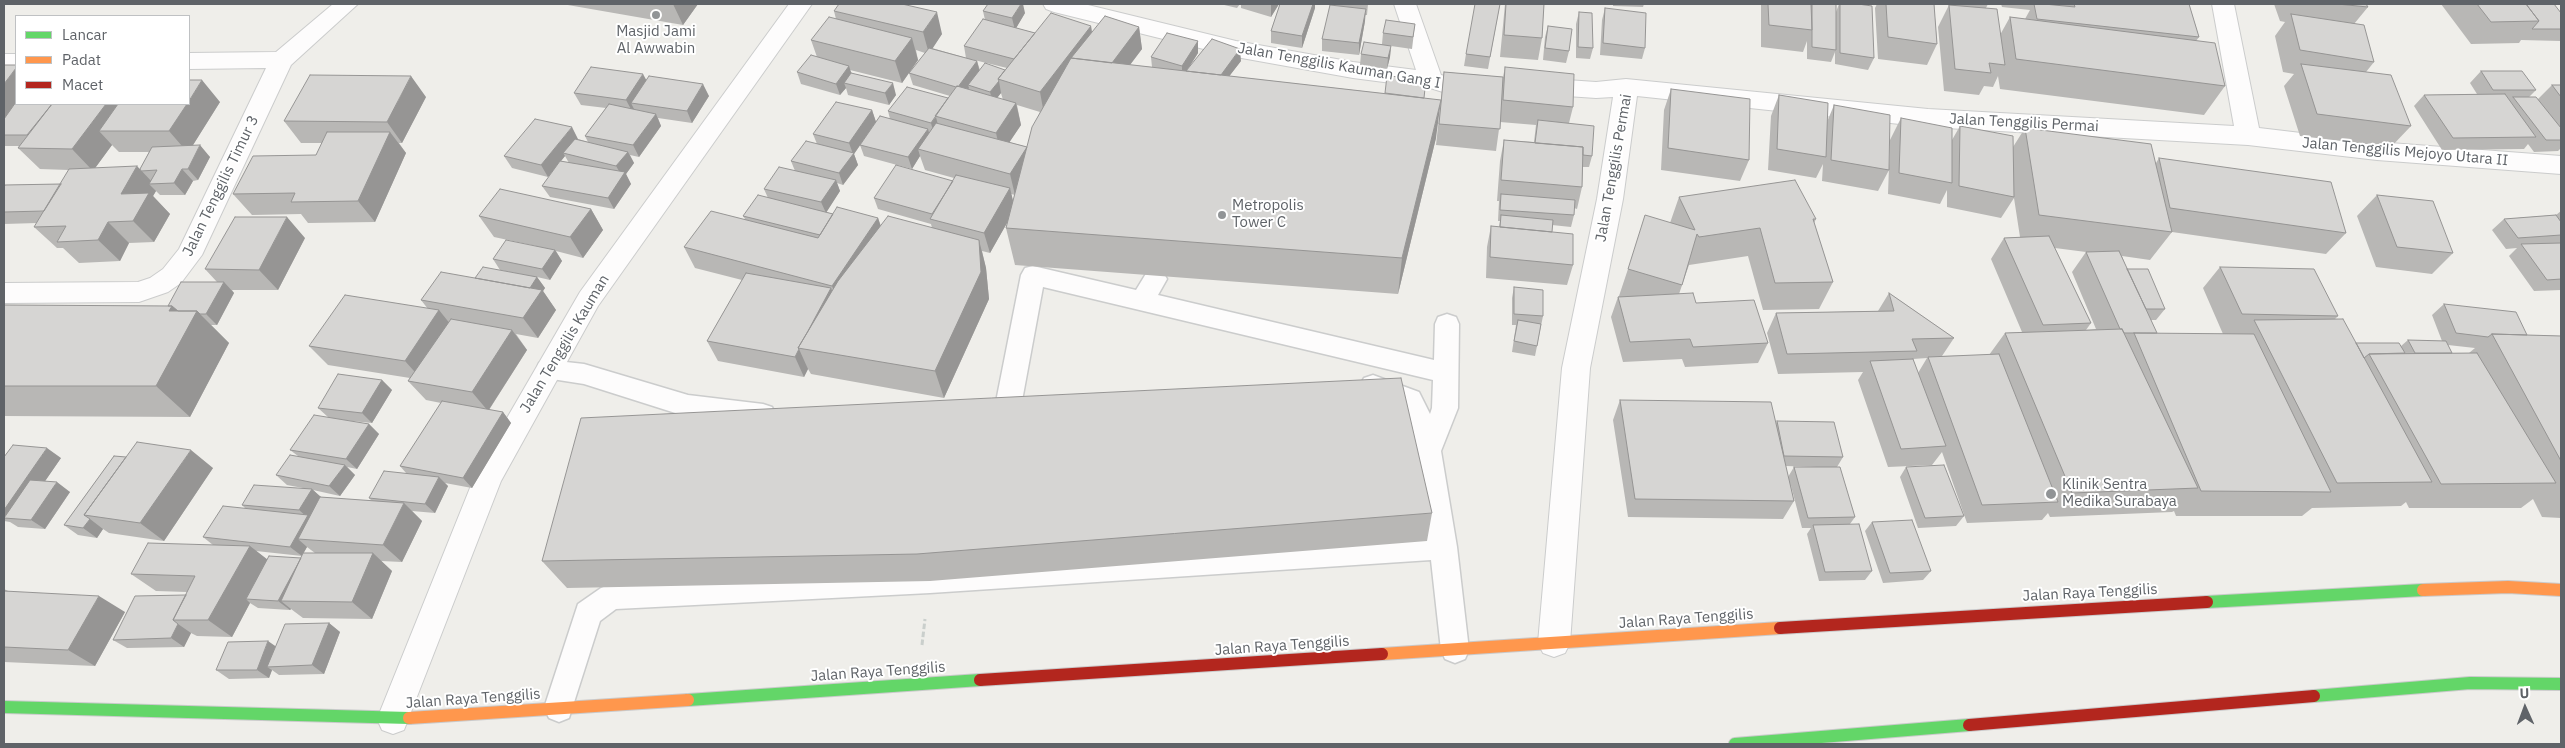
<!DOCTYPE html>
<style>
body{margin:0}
#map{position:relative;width:2565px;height:748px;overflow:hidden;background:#efeeea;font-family:"IBM Plex Sans",sans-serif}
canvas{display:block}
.frame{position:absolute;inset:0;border:5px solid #5f6368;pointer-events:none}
.legend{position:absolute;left:15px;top:15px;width:175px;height:90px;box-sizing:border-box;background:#fff;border:1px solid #bfc1c3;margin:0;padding:6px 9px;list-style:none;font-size:15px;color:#5f6368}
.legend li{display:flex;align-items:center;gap:10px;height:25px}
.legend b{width:25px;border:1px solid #bfc1c3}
.north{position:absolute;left:2500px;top:683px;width:50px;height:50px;-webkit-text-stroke:4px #fff;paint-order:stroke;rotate:358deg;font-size:14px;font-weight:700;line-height:20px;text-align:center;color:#5f6368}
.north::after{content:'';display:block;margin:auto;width:18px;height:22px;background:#5f6368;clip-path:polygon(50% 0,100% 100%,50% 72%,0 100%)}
</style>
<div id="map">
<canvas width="2565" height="748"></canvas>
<div class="frame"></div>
<ul class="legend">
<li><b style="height:6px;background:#63d668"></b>Lancar</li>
<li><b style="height:6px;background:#ff974d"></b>Padat</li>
<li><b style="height:6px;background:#b3261e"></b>Macet</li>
</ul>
<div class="north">U</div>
</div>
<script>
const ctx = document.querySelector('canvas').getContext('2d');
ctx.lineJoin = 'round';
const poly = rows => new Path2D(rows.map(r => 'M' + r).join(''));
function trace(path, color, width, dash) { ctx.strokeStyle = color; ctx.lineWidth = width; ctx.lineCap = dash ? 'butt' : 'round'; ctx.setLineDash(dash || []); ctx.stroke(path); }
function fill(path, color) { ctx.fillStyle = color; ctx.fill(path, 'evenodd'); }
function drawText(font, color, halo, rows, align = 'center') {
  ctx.font = font + ' "IBM Plex Sans",sans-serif'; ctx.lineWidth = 4; ctx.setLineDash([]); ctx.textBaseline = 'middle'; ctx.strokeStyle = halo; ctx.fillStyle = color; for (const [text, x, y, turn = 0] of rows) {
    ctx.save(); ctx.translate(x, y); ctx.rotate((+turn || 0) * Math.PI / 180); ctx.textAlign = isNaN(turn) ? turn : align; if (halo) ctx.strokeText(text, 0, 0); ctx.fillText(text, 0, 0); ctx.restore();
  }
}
const path = poly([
 [922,645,925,619]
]);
const lane = poly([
 [1033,266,1136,290,1147,272,1155,270,1163,272,1167,279,1158,295,1434,360,1435,324,1438,317,1447,314,1456,317,1459,324,1458,408,1441,451,1457,547,1469,650,1465,659,1455,663,1445,659,1441,650,1431,560,930,593,616,609,600,621,569,718,559,722,549,718,544,708,578,604,601,588,611,584,930,569,1428,536,1418,463,1408,423,1401,406,1364,392,1360,385,1364,378,1373,375,1419,392,1430,414,1432,408,1433,380,1043,287,1019,417,1015,425,1006,428,997,425,993,417,1021,275,1025,268,1033,266],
 [548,360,584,364,688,395,763,404,772,407,776,415,772,423,763,426,688,417,584,384,539,377,536,370,539,363,548,360]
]);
const street = poly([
 [333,4,358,4,291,65,202,255,181,283,168,292,139,302,4,303,4,283,138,282,150,278,163,269,179,249,266,68,189,69,189,53,276,52,333,4],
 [789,4,812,4,598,306,501,481,404,730,393,734,382,730,377,719,478,468,580,292,789,4],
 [1043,4,1084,4,1236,41,1353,62,1416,70,1394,4,1416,4,1441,75,1486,86,1490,92,1486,98,1478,100,1462,98,1430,88,1353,78,1236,57,1054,12,1046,9,1043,4],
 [2212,4,2234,4,2259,128,2377,142,2561,156,2561,174,2377,160,2248,145,1928,127,1637,96,1623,199,1590,368,1570,643,1565,653,1554,657,1543,653,1538,643,1562,368,1597,199,1613,97,1596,98,1537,94,1529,92,1525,86,1529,80,1537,78,1596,82,1626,79,1928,109,2234,126,2212,4],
 [4,54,16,54,16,70,4,70,4,54]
]);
const fast = poly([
 [2207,602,2423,590],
 [2314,696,2470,683,2561,684],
 [688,700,980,680],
 [4,707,409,718],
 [1735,744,1969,725]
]);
const slow = poly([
 [2423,590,2508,587,2561,590],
 [1382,654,1780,628],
 [409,718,688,700]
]);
const jam = poly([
 [1780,628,2207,602],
 [980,680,1382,654],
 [1969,725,2314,696]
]);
const wall = poly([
 [562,4,698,4,683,25],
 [1220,4,1240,4,1237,8],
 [1241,4,1279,4,1271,17,1241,8],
 [1280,4,1315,4,1315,8,1302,48,1271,43,1271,31],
 [1335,4,1368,4,1367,15,1365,15,1365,21,1359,55,1322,51,1322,39],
 [1500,4,1488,69,1464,66,1466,54],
 [1505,4,1544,4,1542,38,1538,60,1500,57],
 [1613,4,1644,4,1643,7,1613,6],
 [1761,4,1836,4,1836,12,1839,4,1858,4,1874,58,1868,70,1835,64,1835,52,1831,62,1807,59,1807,41,1803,52,1761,47],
 [1877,4,1934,4,1937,44,1927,65,1878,59,1875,8],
 [1956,4,1988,4,1986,8,2000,35,2010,17,2025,19,2030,10,2002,7,2001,4,2189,4,2199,37,2196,41,2225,86,2204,115,2000,89,1998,76,1993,87,1984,86,1979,95,1944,91,1938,27,1949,5,1956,5],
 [2274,4,2366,4,2368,7,2354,24,2374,62,2366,72,2411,126,2391,147,2300,136,2284,86,2294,74,2283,72,2275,36,2285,22,2280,21],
 [2441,4,2554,4,2561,13,2561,41,2521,40,2519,43,2471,44],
 [1605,8,1645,48,1642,59,1600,55,1602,20],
 [834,11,942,34,932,48,977,61,980,70,1005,70,1007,68,966,58,964,46,985,20,983,11,1025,13,1016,28,1035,33,1091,26,1092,32,1139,27,1142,49,1130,65,1152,67,1151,57,1198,41,1198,53,1189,68,1241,61,1229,76,1424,98,1436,138,1398,294,1015,265,1006,228,1008,221,990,253,982,251,986,268,989,299,944,398,811,374,808,369,804,377,718,361,707,341,742,280,695,268,684,247,745,219,743,216,768,198,764,189,795,171,791,161,817,144,813,134,872,110,876,122,854,154,858,165,843,185,837,183,840,191,826,212,833,214,878,218,881,226,932,228,931,224,878,209,874,198,953,181,954,178,925,170,920,156,912,169,864,156,860,145,890,119,888,111,948,98,950,96,913,85,909,73,925,53,916,50,918,60,902,83,850,70,851,73,896,95,889,105,848,95,846,88,840,95,801,84,797,72,817,57,811,40,836,19],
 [1001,93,1003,100,997,98],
 [1017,105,1040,112,1027,147,1009,142,1021,125],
 [1011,194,1015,195,1013,201],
 [1579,12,1593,48,1590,59,1576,58,1576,24],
 [1415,24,1412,49,1391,46,1390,57,1387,69,1360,65,1361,54,1382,44,1383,33],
 [1548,26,1569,51,1566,63,1543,60,1545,37],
 [4,65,16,104,220,102,193,145,210,157,198,180,193,181,185,195,160,195,156,191,153,196,170,214,154,242,129,243,120,261,79,263,63,248,57,248,34,227,37,223,4,224,4,184,5,185,61,184,69,170,40,169,18,148,19,146,4,146],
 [112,145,119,152,149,152,140,169,95,168],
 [1505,67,1573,107,1569,123,1592,156,1589,167,1583,167,1582,187,1577,209,1574,208,1574,215,1571,227,1552,225,1552,232,1573,265,1567,285,1486,278,1487,247,1491,226,1499,227,1500,221,1498,221,1499,201,1497,201,1500,161,1504,140,1534,142,1536,125,1500,122,1496,151,1436,145,1444,72,1503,77],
 [2481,71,2536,90,2529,97,2538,99,2552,85,2561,85,2561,148,2558,151,2534,152,2528,144,2524,149,2442,150,2414,106,2424,95,2477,94,2470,83],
 [646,80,709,96,692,123,658,118,661,126,639,157,630,155,634,163,626,174,631,184,614,209,550,197,542,186,558,165,548,177,512,168,504,156,578,139,588,142,585,136,606,108,581,105,574,93],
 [565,156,569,163,561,161],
 [1671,89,1749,160,1740,181,1661,170,1664,110],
 [1779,95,1827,122,1834,105,1889,170,1878,191,1822,181,1823,164,1816,178,1768,170,1771,116],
 [426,97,402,143,399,143,406,153,375,222,308,223,301,214,252,215,233,194,316,155,322,143,301,143,284,121],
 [1901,118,1952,140,1960,126,2013,147,2025,128,2156,163,2159,158,2346,233,2326,254,2172,232,2150,260,2122,256,2127,269,2165,309,2156,320,2151,320,2156,334,2223,334,2203,288,2220,267,2338,316,2335,319,2356,343,2401,346,2408,340,2442,341,2432,315,2444,304,2527,335,2561,336,2561,518,2542,517,2533,499,2521,508,2409,508,2406,502,2401,506,2312,508,2302,516,2176,516,2174,511,2172,512,2050,517,2048,513,2042,520,1967,523,1942,452,1932,465,1888,467,1858,380,1863,372,1778,374,1767,333,1776,313,1878,311,1889,293,1954,338,1942,356,1989,355,2005,333,2022,332,1991,259,2004,238,2020,237,2014,198,2001,218,1947,207,1947,190,1940,204,1888,194,1890,140],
 [2055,248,2086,252,2072,272,2096,329,2086,330,2091,323],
 [2448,345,2475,348,2469,353,2452,353],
 [1927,358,1918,373,1913,359],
 [2377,195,2453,253,2432,274,2376,267,2357,216],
 [1679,197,1816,219,1814,223,1833,282,1819,309,1763,310,1748,256,1689,265,1679,294,1768,343,1758,363,1685,367,1682,359,1623,362,1611,317,1618,297,1619,296,1628,269,1670,223],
 [591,209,603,230,583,258,556,251,562,261,550,280,537,277,545,288,543,291,556,310,538,338,516,334,527,350,489,410,503,412,511,423,472,488,445,483,448,486,435,513,412,511,422,521,402,562,381,561,392,571,372,619,303,618,291,609,290,610,258,608,250,603,232,637,197,636,191,633,184,647,127,648,113,640,186,595,187,592,156,591,131,574,213,545,203,537,245,508,242,505,303,488,287,485,276,475,298,456,290,450,328,417,318,408,382,380,392,390,372,423,342,420,369,424,379,434,357,469,347,467,355,475,340,496,313,490,321,497,372,501,369,498,406,473,400,466,441,403,426,400,408,381,410,378,328,365,309,346,428,309,421,300,475,278,524,275,500,270,493,259,536,246,494,237,479,216],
 [307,547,315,553,303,553],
 [256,551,302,556,301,558,267,560],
 [2561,211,2561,290,2534,291,2509,256,2517,248,2506,249,2492,230,2504,219,2556,215],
 [305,238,278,290,232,290,234,293,217,325,211,325,229,343,190,417,4,416,4,305,168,306,217,282,205,269],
 [1514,287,1543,316,1535,356,1512,352,1516,325,1512,325,1512,298],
 [1620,400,1776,423,1777,421,1843,457,1837,467,1855,517,1850,524,1872,571,1865,580,1819,581,1807,534,1811,528,1802,528,1790,482,1794,501,1783,519,1628,517,1613,420],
 [1786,466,1817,467,1794,467,1788,477],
 [114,456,213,468,164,541,109,533,103,529,97,538,78,535,64,525],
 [4,457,61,458,45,481,70,492,45,529,18,527,10,522,4,521],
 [1906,467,1964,516,1956,526,1918,528,1900,477],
 [1432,513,1427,541,930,581,567,588,542,561],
 [1872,522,1931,571,1923,580,1883,583,1865,531],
 [4,589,8,591,125,612,95,666,4,662],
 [329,623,340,632,324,674,279,675,272,670,269,678,229,679,216,670,276,646]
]);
const shadedWall = poly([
 [673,4,698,4,683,25],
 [1021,4,1023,4,1025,13,1015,30,1012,18],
 [1271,4,1279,4,1271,17],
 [1313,4,1315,4,1315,8,1302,48,1302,36],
 [1366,9,1365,21,1359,55,1359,43],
 [937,12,942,34,929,54,923,32],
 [1091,26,1094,48,1066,66,1068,82,1044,114,1040,92],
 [1139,27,1142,49,1104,99,1101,77],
 [912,38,918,60,902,83,895,61],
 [1198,41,1198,53,1182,78,1182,66],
 [1391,46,1390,57,1387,69,1388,58],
 [1240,49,1241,61,1211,100,1211,88],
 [977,61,980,73,968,85,969,88,960,100,957,88],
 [849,66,853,78,844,83,846,88,840,95,836,84],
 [16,68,16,104,4,135,4,84],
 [643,74,649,85,631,103,634,109,632,111,626,100],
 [411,76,426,97,402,143,387,122],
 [202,80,220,102,188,153,169,131,187,104,189,104,189,101],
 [999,81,1001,93,993,103,990,92],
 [893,83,896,95,889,105,885,93],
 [703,84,709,96,692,123,687,111],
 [1441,100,1436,138,1398,294,1402,258],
 [1016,103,1021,125,1001,155,996,133],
 [106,104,141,104,99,131,112,145,93,171,72,149],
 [872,110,876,122,854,154,858,165,843,185,839,173,853,154,849,143],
 [656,114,661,126,639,157,633,145],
 [936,117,939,129,934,135,931,123],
 [572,127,578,139,567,154,563,153,565,156,548,177,541,165],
 [928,129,931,140,918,149,920,156,912,169,908,157],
 [390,132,406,153,375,222,358,201],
 [200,145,210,157,198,180,188,169],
 [1027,147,1015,195,1010,174],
 [628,152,634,163,626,174,631,184,614,209,608,198,622,176,616,166],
 [137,166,154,184,149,184,156,191,153,196,170,214,154,242,133,221,121,194],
 [182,169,193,181,185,195,174,183],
 [836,180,840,191,826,213,821,202],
 [1010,188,1015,209,990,253,984,233],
 [591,209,603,230,583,258,570,237],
 [287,217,305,238,278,290,259,270],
 [878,218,885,239,840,306,832,286],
 [108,222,129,243,120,261,98,240],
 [979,240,986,268,989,299,944,398,935,371],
 [555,250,562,261,550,280,542,269],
 [537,277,545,288,543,291,556,310,538,338,523,318,528,291],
 [224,282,234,293,217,325,206,314],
 [831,288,839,308,799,348],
 [172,306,197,311,229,343,190,417,156,386,169,311],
 [439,310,455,330,422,380,405,361],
 [512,330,527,350,488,411,472,392],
 [799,349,808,369,804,377,795,357],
 [382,380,392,390,372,423,362,413],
 [503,412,511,423,472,488,463,478],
 [369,424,379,434,357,469,346,459],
 [47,448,61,458,19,519,10,518,4,514,4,510],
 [191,450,213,468,164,541,140,523],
 [345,465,355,475,340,496,329,486],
 [439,477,448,486,435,513,425,504],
 [57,482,70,492,45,529,31,520],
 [312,489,323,499,298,539,307,547,302,556,290,547,307,517,299,510],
 [404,503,422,521,402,562,383,545],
 [90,519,103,529,97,538,83,528],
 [250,546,272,563,246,599,250,603,232,637,208,620],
 [373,553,392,571,372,619,352,602],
 [301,558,281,601,291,609,290,610,278,601],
 [99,596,125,612,95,666,68,650],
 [329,623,340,632,324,674,312,665],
 [178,624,191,633,184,647,171,638],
 [268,641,281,650,267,667,272,670,269,678,257,670]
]);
const building = poly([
 [839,4,902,4,937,12,923,32,834,11,839,4],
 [988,4,1021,4,1012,18,983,11,988,4],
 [1280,4,1313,4,1302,36,1271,31,1280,4],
 [1475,4,1500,4,1490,57,1466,54,1475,4],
 [1506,4,1544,4,1542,38,1504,35,1506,4],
 [1768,4,1811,4,1812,30,1769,25,1768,4],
 [1812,4,1836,4,1836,50,1812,47,1812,4],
 [1840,4,1858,4,1872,6,1874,58,1840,53,1840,4],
 [1886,4,1934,4,1937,44,1888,37,1886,4],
 [2034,4,2044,4,2075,7,2074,4,2189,4,2199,37,2037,19,2034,4],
 [2337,4,2366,4,2368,7,2337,4],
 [2477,4,2526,4,2539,21,2491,22,2477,4],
 [2526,4,2554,4,2561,13,2561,29,2532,29,2539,21,2526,4],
 [1330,5,1366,9,1359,43,1322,39,1330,5],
 [1949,5,1997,9,2005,65,1989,63,1991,73,1955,69,1949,5],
 [1605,8,1646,13,1645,48,1603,43,1605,8],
 [1579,12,1592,13,1593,48,1578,47,1579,12],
 [1051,13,1091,26,1040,92,998,79,1051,13],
 [2291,14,2364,25,2374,62,2300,50,2291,14],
 [1105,16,1139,27,1112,63,1071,58,1105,16],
 [829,17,912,38,895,61,811,40,829,17],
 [2010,17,2215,43,2225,86,2016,59,2010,17],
 [983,19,1035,33,1014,59,964,46,983,19],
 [1386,20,1415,24,1413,37,1383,33,1386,20],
 [1548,26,1572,29,1569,51,1545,48,1548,26],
 [1167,33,1198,41,1182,66,1151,57,1167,33],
 [1212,39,1240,49,1221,75,1186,71,1212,39],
 [1364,42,1391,46,1388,58,1361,54,1364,42],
 [929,48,977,61,958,87,957,86,956,87,909,73,929,48],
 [811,55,849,66,836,84,797,72,811,55],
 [1071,58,1441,100,1402,258,1006,228,1032,127,1071,58],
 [985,63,1005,70,998,79,999,81,990,92,968,85,985,63],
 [2301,64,2391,75,2411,126,2317,114,2301,64],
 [4,65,16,65,16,68,4,84,4,65],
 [591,67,643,74,626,100,574,93,591,67],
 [1505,67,1574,74,1573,107,1503,100,1505,67],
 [2481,71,2522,71,2536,90,2493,90,2481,71],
 [1444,72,1503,77,1500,129,1439,124,1444,72],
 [851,73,893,83,885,93,844,83,851,73],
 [310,75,411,76,387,122,284,121,310,75],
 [649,76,703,84,687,111,631,103,649,76],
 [1387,76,1426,79,1424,98,1385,93,1387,76],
 [189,80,202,80,189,101,189,80],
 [2552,85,2561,85,2561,97,2552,85],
 [957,86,1016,103,996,133,935,116,957,86],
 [907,87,948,98,931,123,888,111,907,87],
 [1671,89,1750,99,1749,160,1668,148,1671,89],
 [2505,94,2536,137,2453,138,2424,95,2505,94],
 [1779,95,1828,103,1826,157,1777,149,1779,95],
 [2513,97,2536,97,2561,128,2561,140,2546,140,2513,97],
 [16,102,16,104,52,104,27,135,4,135,4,119,16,102],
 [836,102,872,110,849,143,813,134,836,102],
 [52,104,106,104,72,149,18,148,52,104],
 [118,104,187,104,169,131,99,131,118,104],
 [609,104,656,114,633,145,585,136,609,104],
 [1834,105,1890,115,1889,170,1831,160,1834,105],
 [880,116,928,129,908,157,860,145,880,116],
 [1901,118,1952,128,1952,183,1899,173,1901,118],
 [535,119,572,127,541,165,504,156,535,119],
 [1538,120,1594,126,1592,156,1583,155,1583,147,1535,143,1538,120],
 [936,123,1027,147,1010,174,918,149,936,123],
 [1960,126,2013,136,2014,197,1959,186,1960,126],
 [2025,128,2151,144,2172,232,2039,215,2025,128],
 [327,132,390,132,358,201,291,202,295,193,233,194,253,156,316,155,327,132],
 [575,139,628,152,616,166,563,153,575,139],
 [1504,140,1583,147,1582,187,1501,180,1504,140],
 [806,141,854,153,839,173,791,161,806,141],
 [200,145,188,169,182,169,174,183,149,184,157,170,141,171,140,169,152,147,200,145],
 [2159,158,2331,182,2346,233,2170,208,2159,158],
 [560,161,625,172,608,198,542,186,560,161],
 [896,165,953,181,932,214,874,198,896,165],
 [137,166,121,194,149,193,133,221,108,222,98,240,57,242,66,226,34,227,69,169,137,166],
 [779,167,836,180,821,202,764,189,779,167],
 [956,175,1010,188,984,233,930,219,956,175],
 [1795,180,1816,219,1813,219,1833,282,1775,283,1760,228,1699,237,1697,234,1682,285,1628,269,1645,215,1695,230,1679,197,1795,180],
 [61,184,44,211,4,212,4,187,5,185,61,184],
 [500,189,591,209,570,237,479,216,500,189],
 [1501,194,1575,200,1574,215,1500,210,1501,194],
 [758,195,833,214,820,235,743,216,758,195],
 [2377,195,2433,201,2453,253,2397,247,2377,195],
 [837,207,878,218,832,286,684,247,711,211,818,238,837,207],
 [1501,215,1553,220,1552,232,1500,227,1501,215],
 [2556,215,2561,222,2561,235,2518,238,2504,219,2556,215],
 [888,216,979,240,981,272,935,371,798,348,838,281,888,216],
 [235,217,287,217,259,270,205,269,235,217],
 [1491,226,1573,234,1573,265,1490,257,1491,226],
 [2049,236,2091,323,2043,325,2004,238,2049,236],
 [506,240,555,250,542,269,493,259,506,240],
 [2561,243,2561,279,2547,280,2521,244,2561,243],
 [2119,251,2157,333,2124,333,2122,329,2120,329,2086,252,2119,251],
 [483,267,537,277,530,288,475,278,483,267],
 [2220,267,2314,269,2338,316,2242,314,2220,267],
 [2127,269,2148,269,2165,309,2146,309,2127,269],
 [441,272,542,290,523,318,421,300,441,272],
 [746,273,831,288,808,331,798,348,799,349,795,357,707,341,746,273],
 [181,282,224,282,206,314,200,314,197,311,178,311,172,306,168,306,181,282],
 [1514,287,1543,290,1543,316,1514,314,1514,287],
 [1693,293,1696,303,1754,300,1768,343,1693,347,1690,339,1630,342,1618,297,1693,293],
 [1889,293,1954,338,1912,339,1917,351,1787,354,1776,313,1894,311,1889,293],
 [345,295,439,310,405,361,309,346,345,295],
 [2444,304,2516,312,2527,335,2492,334,2488,337,2456,333,2444,304],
 [4,305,172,306,169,311,197,311,156,386,4,386,4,305],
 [451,319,512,330,472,392,408,381,451,319],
 [2343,319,2432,482,2337,483,2254,320,2343,319],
 [1518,320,1541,324,1537,346,1514,341,1518,320],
 [2122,329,2198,488,2072,493,2005,333,2122,329],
 [2134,333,2254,334,2331,492,2201,491,2134,333],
 [2492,334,2561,336,2561,461,2492,334],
 [2408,340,2446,341,2452,353,2415,353,2408,340],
 [2356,343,2399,343,2405,353,2369,354,2364,358,2356,343],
 [2477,353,2556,483,2441,484,2369,354,2477,353],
 [1999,354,2058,502,1982,505,1928,357,1999,354],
 [1913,359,1946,446,1901,449,1870,361,1913,359],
 [338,374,382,380,362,413,318,408,338,374],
 [1401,378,1432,513,917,554,542,561,581,418,1401,378],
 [1620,400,1771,402,1794,501,1635,499,1620,400],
 [442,401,503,412,463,478,400,466,442,401],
 [314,415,369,424,346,459,290,450,314,415],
 [1777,421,1834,422,1843,457,1784,456,1777,421],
 [137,442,191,450,140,523,84,515,137,442],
 [13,445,47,448,4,510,4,457,13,445],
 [290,455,345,465,329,486,276,475,290,455],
 [114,456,126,457,84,515,90,519,83,528,64,525,114,456],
 [1944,465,1964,516,1925,518,1906,467,1944,465],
 [1794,467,1840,467,1855,517,1808,518,1794,467],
 [384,471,439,477,425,504,369,498,384,471],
 [30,480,57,482,31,520,4,518,30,480],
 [254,485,312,489,299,510,242,505,254,485],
 [320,497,404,503,383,545,298,539,320,497],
 [223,506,308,515,290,547,203,537,223,506],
 [1912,520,1931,571,1890,573,1872,522,1912,520],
 [1859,524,1872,571,1825,572,1813,525,1859,524],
 [148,543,250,546,208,620,173,620,195,576,131,574,148,543],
 [303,553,373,553,352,602,281,601,303,553],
 [269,556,301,558,278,601,246,599,269,556],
 [4,591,99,596,68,650,4,647,4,591],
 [186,595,173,620,178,624,171,638,113,640,135,596,186,595],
 [329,623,312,665,267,667,285,624,329,623],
 [268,641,257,670,216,670,228,642,268,641]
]);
const markers = [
 [656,15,5,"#919496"],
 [1222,215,5,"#919496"],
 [2051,494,6,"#919496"]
];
const poiNames = [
 ["Masjid Jami",656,32,"center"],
 ["Al Awwabin",656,49,"center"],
 ["Metropolis",1232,206],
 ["Tower C",1232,223],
 ["Klinik Sentra",2062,485],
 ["Medika Surabaya",2062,502]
];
const streetNames = [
 ["Jalan Tenggilis Kauman Gang I",1339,66,10],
 ["Jalan Tenggilis Permai",2024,123,3],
 ["Jalan Tenggilis Mejoyo Utara II",2405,152,5],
 ["Jalan Tenggilis Permai",1614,168,-80],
 ["Jalan Tenggilis Timur 3",221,186,-64],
 ["Jalan Tenggilis Kauman",565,344,-59],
 ["Jalan Raya Tenggilis",2090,593,-3],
 ["Jalan Raya Tenggilis",1686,619,-4],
 ["Jalan Raya Tenggilis",1282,646,-4],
 ["Jalan Raya Tenggilis",878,672,-4],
 ["Jalan Raya Tenggilis",473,699,-4]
];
trace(lane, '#cbcccc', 3);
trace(street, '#cbcccc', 2);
trace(fast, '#cacacb', 14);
trace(slow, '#cacacb', 14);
trace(jam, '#cacacb', 14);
trace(path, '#cacfcc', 3, [5.5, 2.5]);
fill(lane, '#fdfcfc');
fill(street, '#fdfcfc');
trace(fast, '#63d668', 12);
trace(slow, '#ff974d', 12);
trace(jam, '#b3261e', 12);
fill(wall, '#b8b7b5');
fill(shadedWall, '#969594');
fill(building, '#d6d5d3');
trace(building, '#969594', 1);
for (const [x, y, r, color] of markers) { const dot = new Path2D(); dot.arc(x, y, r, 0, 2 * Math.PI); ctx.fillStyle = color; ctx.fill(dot); trace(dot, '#fff', 2); }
drawText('15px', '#5f6368', '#fff', poiNames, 'left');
drawText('15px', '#5f6368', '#fff', streetNames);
</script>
